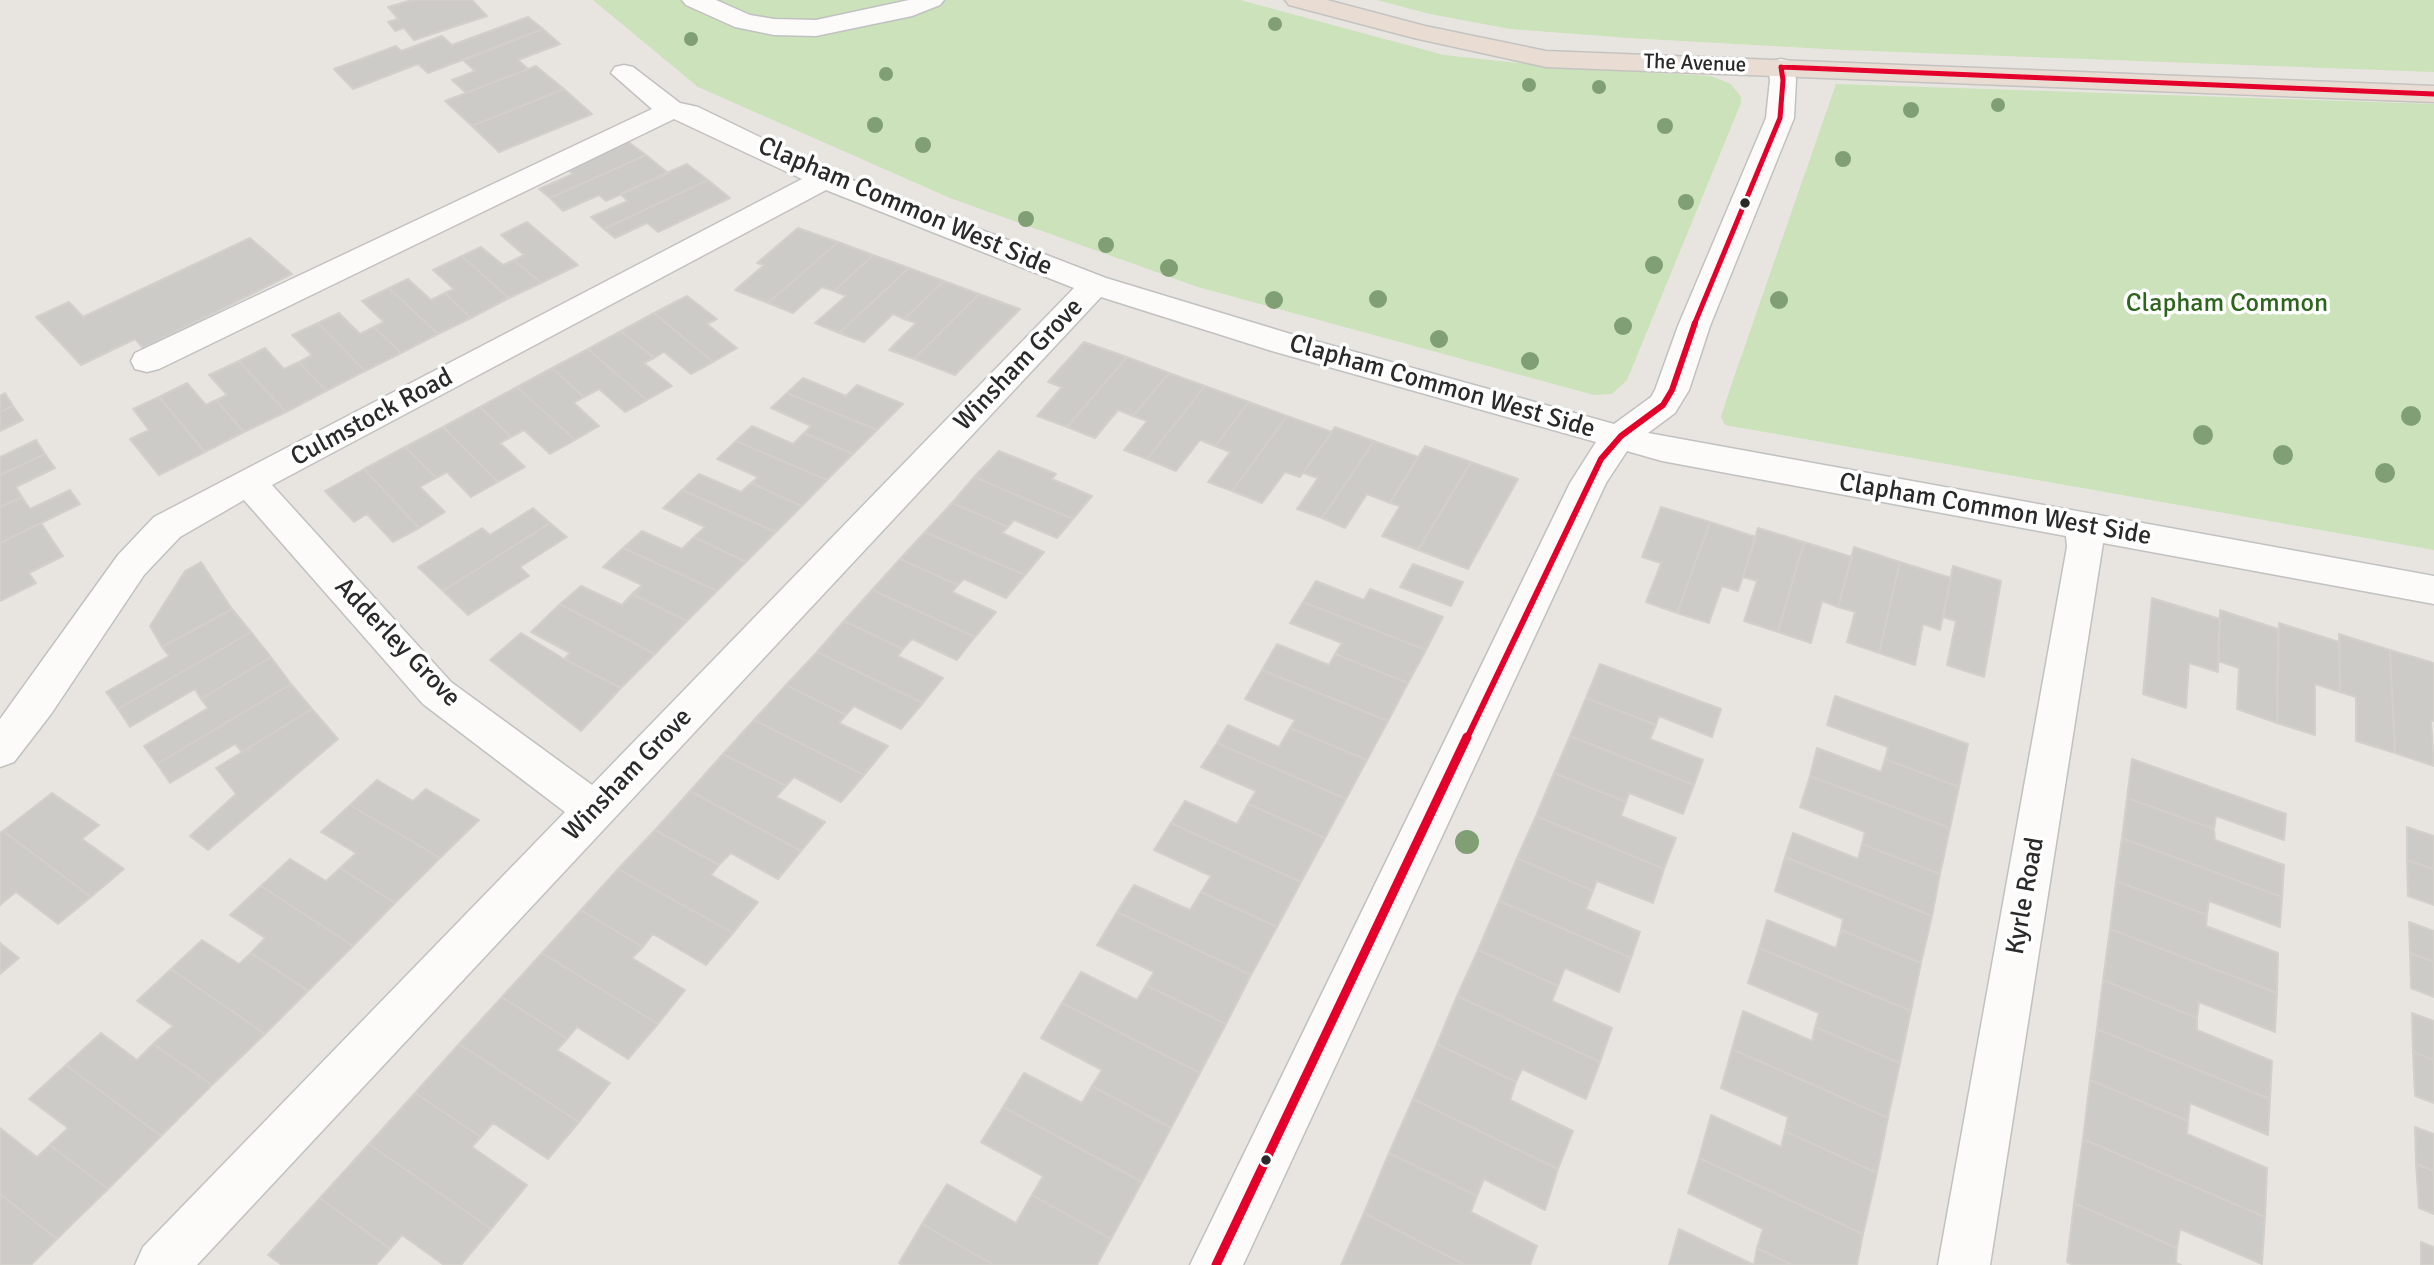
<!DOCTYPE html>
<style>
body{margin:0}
canvas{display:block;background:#e8e5e0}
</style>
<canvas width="2434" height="1265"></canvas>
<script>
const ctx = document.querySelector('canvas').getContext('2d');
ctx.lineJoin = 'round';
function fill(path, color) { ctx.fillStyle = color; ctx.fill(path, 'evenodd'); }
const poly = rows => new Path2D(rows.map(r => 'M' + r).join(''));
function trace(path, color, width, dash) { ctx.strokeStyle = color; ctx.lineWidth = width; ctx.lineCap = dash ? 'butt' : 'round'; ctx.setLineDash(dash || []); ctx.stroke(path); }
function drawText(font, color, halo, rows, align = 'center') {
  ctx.font = font + ' Signika,sans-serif'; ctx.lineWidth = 7; ctx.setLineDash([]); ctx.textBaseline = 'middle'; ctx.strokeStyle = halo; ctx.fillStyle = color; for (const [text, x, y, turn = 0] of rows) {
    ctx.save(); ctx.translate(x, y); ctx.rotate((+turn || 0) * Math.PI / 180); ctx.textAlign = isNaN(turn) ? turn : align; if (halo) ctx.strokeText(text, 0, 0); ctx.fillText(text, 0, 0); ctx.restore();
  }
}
const green = poly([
 [593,0,1240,0,1444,55,1556,67,1711,76,1731,84,1741,97,1741,103,1627,380,1612,394,1594,395,1198,287,950,198,698,87],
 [1377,0,2434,0,2434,72,1844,50,1629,38,1510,29,1430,14],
 [1836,84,2434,104,2434,550,1725,425,1721,417,1732,383]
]);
const building = poly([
 [412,0,472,0,487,16,414,40,404,28,395,31,388,22,398,19,388,7,412,0],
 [528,17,543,29,428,73,418,64,353,89,334,69,396,46,401,51,442,36,452,45,528,17],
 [543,29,560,44,518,60,528,69,466,93,452,80,475,71,463,60,543,29],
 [536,66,564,89,472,126,445,101,536,66],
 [564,89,592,114,499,152,472,126,564,89],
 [627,141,646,155,550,198,539,189,573,174,565,168,627,141],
 [646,155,668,173,606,201,599,195,563,211,550,198,646,155],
 [687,164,708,180,604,229,591,217,628,201,620,194,687,164],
 [708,180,730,198,658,232,647,223,615,238,604,229,708,180],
 [527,222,578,265,541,283,514,260,524,255,501,235,527,222],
 [798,228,838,242,768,303,735,290,764,265,757,263,798,228],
 [250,238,292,274,143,348,135,339,81,365,36,317,69,302,83,317,250,238],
 [838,242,873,255,834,291,822,287,793,313,768,303,838,242],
 [481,247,503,265,514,260,541,283,509,298,462,256,481,247],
 [873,255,909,268,839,333,815,323,846,296,834,291,873,255],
 [462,256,509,298,471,318,445,293,454,289,433,270,462,256],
 [909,268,944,281,904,319,893,314,864,342,839,333,909,268],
 [408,279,431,300,445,293,471,318,438,334,389,288,408,279],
 [944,281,979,294,914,359,889,350,916,323,904,319,944,281],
 [389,288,438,334,401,353,374,327,384,322,362,301,389,288],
 [979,294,1020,309,955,375,914,359,979,294],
 [687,296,717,319,707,324,737,348,713,362,654,313,687,296],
 [339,313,360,334,374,327,401,353,365,371,318,323,339,313],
 [654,313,713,362,691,374,664,352,654,358,621,331,654,313],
 [318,323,365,371,326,391,299,362,312,355,292,335,318,323],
 [621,331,654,358,644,363,672,386,647,400,588,349,621,331],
 [1084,342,1127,357,1067,427,1037,416,1062,387,1048,382,1084,342],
 [265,348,284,369,299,362,326,391,286,412,239,361,265,348],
 [588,349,647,400,625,412,599,389,584,397,552,368,588,349],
 [1127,357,1169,373,1133,416,1118,410,1095,438,1067,427,1127,357],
 [239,361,286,412,244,432,216,400,227,395,209,375,239,361],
 [552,368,584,397,574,403,599,426,575,440,517,387,552,368],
 [1169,373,1205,386,1147,459,1124,450,1147,421,1133,416,1169,373],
 [803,378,846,396,857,385,903,404,877,430,787,393,803,378],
 [187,383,206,405,216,400,244,432,205,452,159,397,187,383],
 [1205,386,1249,402,1215,446,1200,440,1176,471,1147,459,1205,386],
 [517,387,575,440,550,454,524,430,511,437,480,407,517,387],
 [5,393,13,406,0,412,0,396,5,393],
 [787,393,877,430,853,454,804,433,811,426,771,408,787,393],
 [159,397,205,452,159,475,130,439,149,430,133,409,159,397],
 [1249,402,1287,416,1232,491,1208,482,1230,452,1215,446,1249,402],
 [13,406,23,420,0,431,0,412,13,406],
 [480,407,511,437,500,443,525,467,498,482,443,427,480,407],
 [1287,416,1332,432,1300,477,1285,472,1262,503,1232,491,1287,416],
 [752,426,793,444,804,433,853,454,827,480,736,441,752,426],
 [443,427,498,482,471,497,447,472,436,478,405,447,443,427],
 [1335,427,1374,441,1322,518,1297,509,1318,478,1303,473,1335,427],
 [36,440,45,454,0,475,0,457,36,440],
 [736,441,827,480,802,506,751,483,758,477,717,459,736,441],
 [1374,441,1418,457,1390,503,1367,494,1345,528,1322,518,1374,441],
 [1425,446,1471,462,1418,550,1382,536,1400,506,1390,503,1425,446],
 [405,447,436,478,420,487,445,512,419,528,364,469,405,447],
 [999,451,1056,474,1052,479,1092,496,1073,519,974,477,999,451],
 [45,454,55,468,16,487,22,497,0,507,0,475,45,454],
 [1471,462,1518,479,1468,569,1418,550,1471,462],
 [364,469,419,528,393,542,367,514,354,522,325,491,364,469],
 [699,474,741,492,751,483,802,506,776,532,682,490,699,474],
 [974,477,1073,519,1057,538,1014,520,1008,527,952,503,974,477],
 [70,490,80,504,0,543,0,507,22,497,30,509,70,490],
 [682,490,776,532,746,562,694,537,705,527,663,508,682,490],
 [952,503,1008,527,1002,533,1044,552,1025,575,925,532,952,503],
 [1661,507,1710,522,1677,613,1646,602,1661,563,1642,557,1661,507],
 [533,508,550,523,443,591,418,567,482,528,490,535,533,508],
 [1710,522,1756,537,1738,591,1722,586,1709,623,1677,613,1710,522],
 [41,523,63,556,29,573,36,583,0,601,0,543,41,523],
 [550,523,567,537,520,567,529,576,468,615,443,591,550,523],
 [1758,528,1804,542,1778,632,1744,621,1757,581,1743,577,1758,528],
 [642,531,682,549,694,537,746,562,717,591,623,548,642,531],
 [925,532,1025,575,1006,598,964,579,958,585,900,559,925,532],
 [1804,542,1852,557,1838,607,1822,601,1811,643,1778,632,1804,542],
 [1854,547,1900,562,1879,653,1847,642,1855,612,1838,607,1854,547],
 [623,548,717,591,687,621,632,594,642,585,603,567,623,548],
 [900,559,958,585,952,592,996,612,975,637,872,590,900,559],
 [201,562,232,609,162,647,150,626,185,571,201,562],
 [1900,562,1951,578,1940,630,1923,624,1915,665,1879,653,1900,562],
 [1413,564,1463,582,1451,606,1400,587,1413,564],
 [1953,566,2001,581,1984,677,1947,665,1956,621,1943,617,1953,566],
 [1316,581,1364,600,1370,589,1443,617,1426,650,1303,602,1316,581],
 [581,586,622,605,632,594,687,621,655,654,560,604,581,586],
 [872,590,975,637,957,660,912,639,903,649,844,621,872,590],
 [2152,598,2220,619,2218,672,2189,663,2186,708,2143,694,2152,598],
 [1303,602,1426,650,1408,683,1335,654,1342,643,1290,623,1303,602],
 [560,604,655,654,621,688,564,659,570,653,531,632,560,604],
 [232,609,251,632,118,709,106,692,169,656,162,647,232,609],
 [2220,610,2278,629,2277,723,2237,709,2239,668,2218,661,2220,610],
 [844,621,903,649,898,656,943,678,923,703,817,652,844,621],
 [2279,623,2339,642,2340,692,2315,684,2315,735,2277,723,2279,623],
 [251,632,271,657,201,699,195,689,130,727,118,709,251,632],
 [521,633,564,659,621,688,581,731,490,660,521,633],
 [2339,634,2390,650,2395,753,2356,741,2356,697,2340,692,2339,634],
 [1277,644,1329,665,1335,654,1408,683,1388,721,1262,670,1277,644],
 [2390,650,2434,663,2434,721,2431,720,2434,766,2395,753,2390,650],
 [817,652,923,703,901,729,854,706,846,715,786,685,817,652],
 [271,657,291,684,157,764,144,746,208,708,201,699,271,657],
 [1600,664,1721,709,1712,737,1659,716,1656,725,1586,698,1600,664],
 [1262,670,1388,721,1367,760,1290,728,1295,720,1245,699,1262,670],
 [291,684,312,709,242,752,235,744,170,783,157,764,291,684],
 [786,685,846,715,839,723,888,746,864,775,754,720,786,685],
 [1835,696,1968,744,1959,787,1885,759,1888,747,1827,725,1835,696],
 [1586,698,1656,725,1650,739,1703,760,1694,785,1570,736,1586,698],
 [312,709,338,739,208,850,190,836,236,794,216,768,312,709],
 [754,720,864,775,841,802,794,777,786,786,723,754,754,720],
 [1228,725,1279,747,1290,728,1367,760,1346,799,1217,743,1228,725],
 [1570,736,1694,785,1683,814,1629,793,1626,802,1554,773,1570,736],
 [1217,743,1346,799,1325,838,1248,804,1256,791,1201,767,1217,743],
 [1817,748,1881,772,1885,759,1959,787,1950,828,1810,776,1817,748],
 [723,754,786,786,776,797,825,822,801,851,690,791,723,754],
 [2132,759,2286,814,2284,840,2216,816,2214,829,2127,798,2132,759],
 [1554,773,1626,802,1621,816,1676,838,1664,869,1536,816,1554,773],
 [1810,776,1950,828,1940,874,1862,844,1865,832,1800,807,1810,776],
 [377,780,413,801,426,789,479,820,440,858,350,805,377,780],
 [690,791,801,851,778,879,731,853,719,865,655,830,690,791],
 [52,793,99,825,82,839,124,869,91,897,3,831,52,793],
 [2127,798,2214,829,2215,840,2284,865,2282,897,2122,838,2127,798],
 [1185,801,1237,824,1248,804,1325,838,1301,882,1171,823,1185,801],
 [350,805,440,858,395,903,340,868,356,853,321,832,350,805],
 [1536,816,1664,869,1653,903,1597,881,1593,891,1517,858,1536,816],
 [1171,823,1301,882,1277,927,1201,892,1211,876,1154,850,1171,823],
 [2407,827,2434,836,2434,869,2407,860,2407,827],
 [655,830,719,865,711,875,758,902,733,933,618,869,655,830],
 [3,831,91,897,58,924,16,892,0,905,0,833,3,831],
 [1793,833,1858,859,1862,844,1940,874,1932,916,1785,857,1793,833],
 [2122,838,2282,897,2280,927,2209,901,2207,915,2116,881,2122,838],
 [1785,857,1932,916,1921,963,1841,930,1843,919,1775,891,1785,857],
 [1517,858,1593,891,1586,909,1640,932,1631,958,1499,901,1517,858],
 [290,859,326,881,340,868,395,903,353,946,261,886,290,859],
 [2407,860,2434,869,2434,905,2408,896,2407,860],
 [618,869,733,933,706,965,653,934,643,947,581,910,618,869],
 [2116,881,2207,915,2206,926,2278,953,2277,993,2110,929,2116,881],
 [1134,885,1190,910,1201,892,1277,927,1251,975,1117,912,1134,885],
 [261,886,353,946,308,991,251,953,265,938,230,915,261,886],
 [1499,901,1631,958,1619,992,1565,968,1558,986,1478,950,1499,901],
 [581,910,643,947,632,958,685,990,658,1024,542,953,581,910],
 [1117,912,1251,975,1226,1024,1146,985,1154,972,1097,945,1117,912],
 [1767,920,1836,948,1841,930,1921,963,1911,1011,1759,948,1767,920],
 [2409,922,2434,931,2434,962,2410,953,2409,922],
 [2110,929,2277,993,2275,1032,2199,1002,2197,1018,2103,980,2110,929],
 [202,940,239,964,251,953,308,991,265,1034,171,969,202,940],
 [0,943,19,958,0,974,0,943],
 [1759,948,1911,1011,1900,1063,1815,1027,1819,1013,1748,983,1759,948],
 [1478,950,1558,986,1552,1001,1612,1028,1600,1062,1457,996,1478,950],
 [542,953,658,1024,628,1059,577,1027,567,1039,502,997,542,953],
 [2410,953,2434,962,2434,997,2411,988,2410,953],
 [171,969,265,1034,212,1085,153,1044,173,1026,137,1001,171,969],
 [1081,972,1137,1000,1146,985,1226,1024,1200,1073,1062,1003,1081,972],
 [2103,980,2197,1018,2197,1030,2272,1061,2270,1099,2097,1029,2103,980],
 [1457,996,1600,1062,1586,1099,1522,1069,1516,1082,1437,1044,1457,996],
 [502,997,567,1039,557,1050,610,1083,579,1122,459,1044,502,997],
 [1062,1003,1200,1073,1171,1128,1092,1086,1102,1070,1041,1038,1062,1003],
 [1743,1011,1812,1041,1815,1027,1900,1063,1888,1118,1732,1049,1743,1011],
 [2412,1013,2434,1021,2434,1060,2413,1052,2412,1013],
 [2097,1029,2270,1099,2268,1135,2190,1103,2188,1121,2090,1080,2097,1029],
 [101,1033,137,1060,153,1044,212,1085,161,1136,66,1065,101,1033],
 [459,1044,579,1122,548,1159,493,1123,481,1137,415,1093,459,1044],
 [1437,1044,1516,1082,1510,1100,1573,1131,1558,1169,1413,1099,1437,1044],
 [1732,1049,1888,1118,1877,1173,1785,1131,1788,1117,1721,1088,1732,1049],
 [2413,1052,2434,1060,2434,1103,2415,1096,2413,1052],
 [66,1065,161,1136,108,1189,50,1145,68,1128,29,1099,66,1065],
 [1024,1073,1082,1103,1092,1086,1171,1128,1142,1182,1003,1107,1024,1073],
 [2090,1080,2188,1121,2187,1134,2267,1168,2265,1217,2083,1139,2090,1080],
 [415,1093,481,1137,472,1147,527,1185,491,1229,369,1144,415,1093],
 [1413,1099,1558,1169,1545,1210,1484,1179,1477,1196,1389,1153,1413,1099],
 [1003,1107,1142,1182,1111,1239,1032,1195,1043,1176,981,1142,1003,1107],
 [1711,1115,1781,1147,1785,1131,1877,1173,1863,1234,1699,1158,1711,1115],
 [2415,1127,2434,1134,2434,1171,2416,1164,2415,1127],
 [0,1128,37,1157,50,1145,108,1189,57,1239,0,1194,0,1128],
 [2083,1139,2265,1217,2262,1264,2180,1229,2177,1248,2074,1203,2083,1139],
 [369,1144,491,1229,461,1265,444,1265,402,1235,390,1249,320,1198,369,1144],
 [1389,1153,1477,1196,1471,1212,1537,1246,1530,1265,1465,1265,1364,1213,1389,1153],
 [1699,1158,1863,1234,1857,1265,1792,1265,1757,1248,1763,1229,1688,1193,1699,1158],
 [2416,1164,2434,1171,2434,1214,2419,1208,2416,1164],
 [947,1184,1016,1223,1032,1195,1111,1239,1097,1265,994,1265,922,1224,947,1184],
 [0,1194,57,1239,31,1265,0,1265,0,1194],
 [320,1198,390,1249,376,1265,282,1265,268,1255,320,1198],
 [2074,1203,2177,1248,2176,1263,2181,1265,2073,1265,2067,1262,2074,1203],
 [1364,1213,1465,1265,1341,1265,1364,1213],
 [922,1224,994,1265,903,1265,899,1263,922,1224],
 [1679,1229,1754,1265,1757,1248,1792,1265,1669,1265,1679,1229],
 [2421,1242,2434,1247,2434,1265,2421,1265,2421,1242]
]);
const minor = poly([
 [682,0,716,0,750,15,774,19,816,20,909,0,944,0,940,5,912,16,816,36,774,35,735,27,686,5,682,0],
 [1781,59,1790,61,1794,67,1796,80,1794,118,1710,326,1689,390,1675,413,1648,433,2434,576,2434,604,2103,543,1990,1265,1938,1265,2067,547,2066,536,1662,461,1627,451,1606,483,1243,1265,1190,1265,1570,483,1596,442,1272,351,1101,297,197,1265,135,1265,143,1247,565,812,423,704,244,500,180,537,144,575,51,714,14,762,0,767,0,719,118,555,154,517,802,179,674,119,159,369,147,372,135,369,131,361,135,353,652,109,611,73,615,67,624,65,633,67,680,103,698,107,834,173,1106,278,1294,335,1614,424,1651,397,1655,390,1678,326,1766,118,1770,80,1768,67,1772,61,1781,59],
 [826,190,1074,288,592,785,451,682,272,485,826,190]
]);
const highway = poly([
 [1285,0,1327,0,1425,26,1546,51,2434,86,2434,102,1546,67,1414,38,1289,5,1285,0]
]);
const bus1Far2 = poly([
 [1781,67,2434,94],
 [1694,325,1780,118,1783,80,1781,67]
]);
const bus1Far1 = poly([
 [1467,738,1601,459,1621,436,1663,405,1672,390,1695,323]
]);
const bus1 = poly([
 [1216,1265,1467,737]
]);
const trees = [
 [1275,24,7],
 [691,39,7],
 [886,74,7],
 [1529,85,7],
 [1599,87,7],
 [1998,105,7],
 [1911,110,8],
 [875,125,8],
 [1665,126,8],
 [923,145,8],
 [1843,159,8],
 [1686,202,8],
 [1026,219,8],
 [1106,245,8],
 [1654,265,9],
 [1169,268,9],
 [1378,299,9],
 [1274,300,9],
 [1779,300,9],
 [1623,326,9],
 [1439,339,9],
 [1530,361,9],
 [2411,416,10],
 [2203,435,10],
 [2283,455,10],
 [2385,473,10],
 [1467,842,12]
];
const markers = [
 [1745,203,6,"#2a2a2a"],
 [1266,1160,6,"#2a2a2a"]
];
const farStreetnames = [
 ["The Avenue",1695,64,2]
];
const streetNames = [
 ["Clapham Common West Side",905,207,23],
 ["Winsham Grove",1019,365,-46],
 ["Clapham Common West Side",1442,387,16],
 ["Culmstock Road",372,418,-28],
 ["Clapham Common West Side",1995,510,10],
 ["Adderley Grove",397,643,46],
 ["Winsham Grove",628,775,-46],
 ["Kyrle Road",2026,896,-80]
];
const parkNames = [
 ["Clapham Common",2227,304]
];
fill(green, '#cbe2ba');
fill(building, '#cdcbc7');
trace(building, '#d3d0cc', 2);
trace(minor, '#c1c1c1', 3);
trace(highway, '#c4c3c1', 3);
fill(minor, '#fcfbfa');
fill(highway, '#e8dcd3');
trace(bus1Far2, '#e4002b', 5);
trace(bus1Far1, '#e4002b', 6);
trace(bus1, '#e4002b', 9);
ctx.fillStyle = '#819f75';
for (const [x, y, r] of trees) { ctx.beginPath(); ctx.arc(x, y, r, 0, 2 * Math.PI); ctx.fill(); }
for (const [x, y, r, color] of markers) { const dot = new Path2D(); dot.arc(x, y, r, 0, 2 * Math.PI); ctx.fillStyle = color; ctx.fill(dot); trace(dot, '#fff', 2.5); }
drawText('21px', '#2a2a2a', '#fff', farStreetnames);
drawText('26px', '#2a2a2a', '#fff', streetNames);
drawText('26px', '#2d651d', '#fff', parkNames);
</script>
